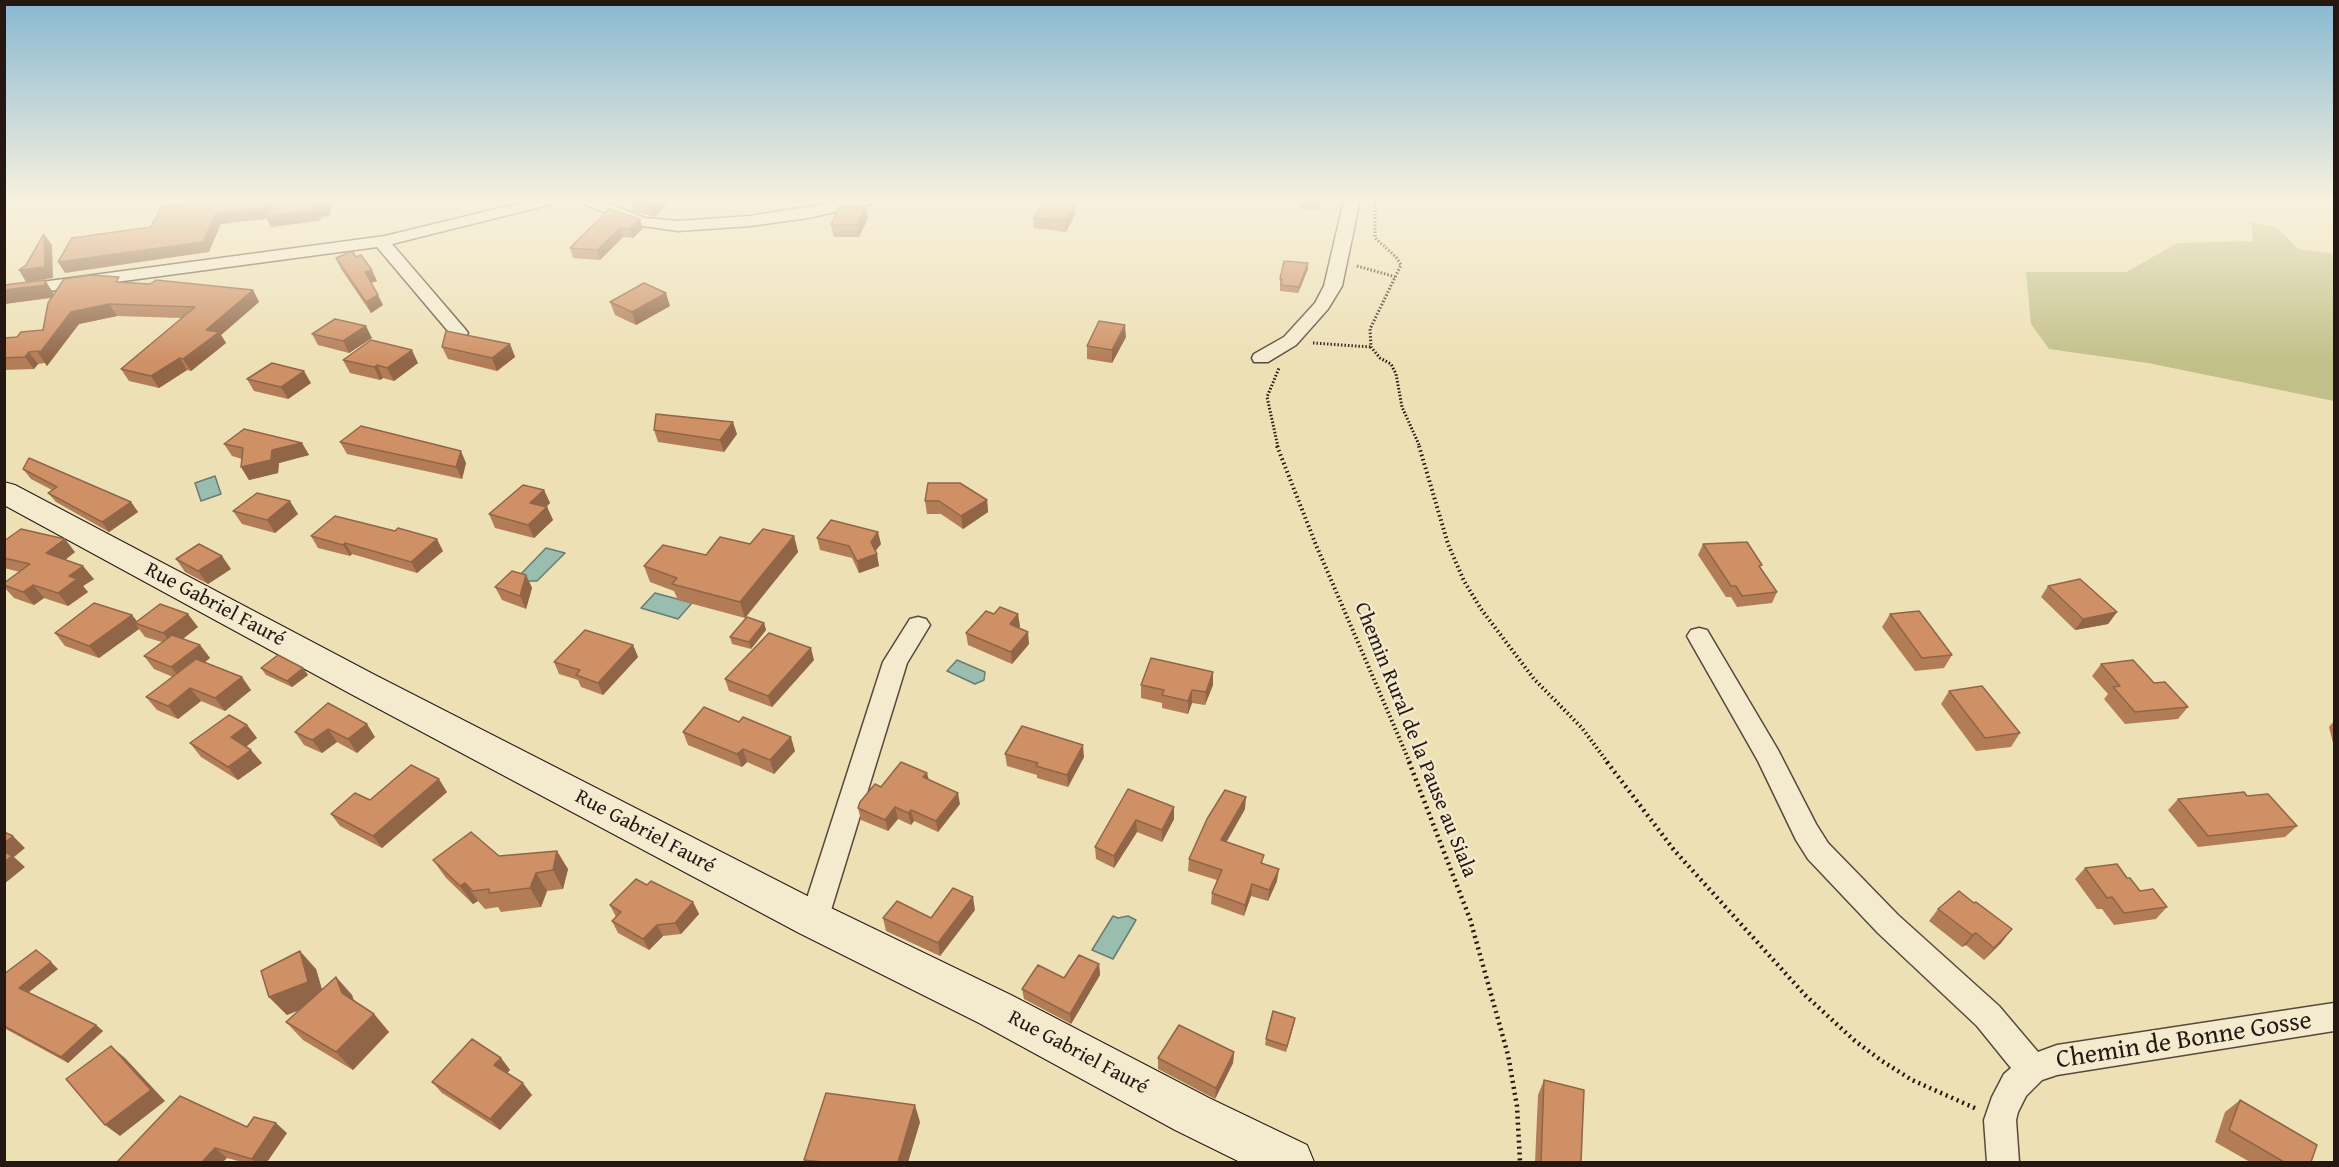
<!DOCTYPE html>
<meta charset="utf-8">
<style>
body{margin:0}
#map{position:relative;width:2339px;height:1167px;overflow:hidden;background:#eee0b5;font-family:"Gentium Book Plus",serif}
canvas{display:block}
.frame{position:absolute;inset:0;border:6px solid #251712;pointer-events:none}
</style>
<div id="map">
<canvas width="2339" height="1167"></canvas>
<div class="frame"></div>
</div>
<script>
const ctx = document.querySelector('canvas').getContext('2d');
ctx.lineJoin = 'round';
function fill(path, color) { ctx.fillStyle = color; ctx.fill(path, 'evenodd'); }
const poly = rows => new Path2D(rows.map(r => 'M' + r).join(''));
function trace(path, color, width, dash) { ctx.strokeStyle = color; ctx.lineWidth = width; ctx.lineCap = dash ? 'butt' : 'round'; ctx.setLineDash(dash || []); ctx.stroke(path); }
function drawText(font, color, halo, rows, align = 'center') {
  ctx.font = font + ' "Gentium Book Plus",serif'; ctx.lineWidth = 4.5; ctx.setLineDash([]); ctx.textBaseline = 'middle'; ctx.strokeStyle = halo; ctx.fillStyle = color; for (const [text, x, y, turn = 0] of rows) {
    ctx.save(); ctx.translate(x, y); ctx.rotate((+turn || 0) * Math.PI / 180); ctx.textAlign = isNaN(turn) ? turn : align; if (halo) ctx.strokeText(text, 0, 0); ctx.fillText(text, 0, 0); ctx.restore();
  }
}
const green = poly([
 [2251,222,2277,227,2298,249,2334,254,2334,401,2148,363,2049,349,2031,324,2026,272,2126,272,2178,243,2253,241]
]);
const water = poly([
 [215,476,221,494,201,501,195,483,215,476],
 [546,548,565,553,537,581,527,581,519,576,546,548],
 [655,593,692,603,678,619,641,608,655,593],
 [957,660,985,672,984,680,975,684,947,671,957,660],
 [1113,916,1118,918,1128,916,1136,920,1113,959,1092,950,1113,916]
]);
const pathFar2 = poly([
 [1375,200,1375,238,1396,257,1401,265,1370,329,1371,347,1380,358,1391,364,1396,374,1402,407,1420,447],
 [1357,266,1396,277],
 [1313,343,1371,347],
 [1278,447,1267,397,1279,368]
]);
const pathFar1 = poly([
 [1277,446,1316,545,1410,763],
 [1419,446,1448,544,1464,581,1481,609,1534,679,1582,728,1608,763]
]);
const path = poly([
 [1409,762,1470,919,1508,1055,1517,1106,1520,1162],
 [1607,762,1674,850,1805,995,1855,1041,1882,1061,1912,1080,1977,1109]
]);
const street = poly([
 [533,200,558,200,556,203,392,244,465,329,468,333,465,337,459,338,453,337,377,247,4,297,4,287,385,236,533,200],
 [579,200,600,200,645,218,678,221,750,216,850,200,878,200,876,203,808,218,750,226,678,231,636,225,581,203,579,200],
 [1344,200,1360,200,1342,286,1328,309,1296,345,1268,362,1254,362,1252,358,1254,354,1284,337,1315,303,1324,286,1344,200],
 [918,617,926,619,930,625,907,663,828,920,824,929,814,933,804,929,800,920,883,662,910,619,918,617],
 [1699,628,1707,630,1778,750,1816,824,1828,843,1898,915,1999,1006,2038,1052,2057,1045,2334,1003,2334,1031,2057,1075,2042,1080,2026,1096,2018,1112,2016,1120,2019,1162,1987,1162,1984,1120,1992,1097,2004,1074,2011,1068,1977,1026,1878,933,1808,859,1796,840,1758,761,1687,636,1691,630,1699,628]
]);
const secondary = poly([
 [4,482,15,485,375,675,829,907,1011,995,1209,1098,1307,1145,1314,1162,1240,1162,1175,1130,979,1023,799,933,349,693,4,505,4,482]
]);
const wall = poly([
 [629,200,666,205,655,217,633,211],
 [1301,200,1322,200,1319,210,1300,209],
 [2080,200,2111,200,2109,203],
 [1075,204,1075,215,1066,232,1034,228,1033,218],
 [609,209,643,228,633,238,623,237,600,260,573,258,570,248],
 [868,218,859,237,834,237,831,225],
 [356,257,377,281,371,283,383,305,371,313,341,269,336,258],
 [1308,269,1298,293,1280,291,1280,279],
 [45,280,53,293,54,295,122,282,253,290,259,302,221,335,226,343,191,371,187,370,159,388,129,381,121,369,182,318,117,316,79,324,47,366,45,363,38,364,34,369,4,370,4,338,17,337,43,330,52,298,4,304],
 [610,302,670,306,636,325,615,315],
 [312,334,372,338,349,353,318,345],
 [1126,337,1112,363,1087,359,1087,346],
 [510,344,515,357,497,371,448,359,442,347],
 [343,360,418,363,394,381,383,378,380,380,350,373],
 [247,379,311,383,288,399,254,391],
 [654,430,737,434,724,452,658,442],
 [340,442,466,463,462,479,347,454],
 [302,443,309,455,279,463,278,473,249,480,241,467,242,459,232,456,224,444],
 [23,469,131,502,138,512,109,532,56,502,48,493,52,490,31,479],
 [544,490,550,503,546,507,547,507,553,520,534,538,495,528,489,514],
 [987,500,988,512,963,529,941,514,927,514,925,501],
 [233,511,298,514,275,533,242,524],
 [395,531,443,551,417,573,352,554,350,556,318,548,311,536],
 [794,536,798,552,745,618,678,600,674,591,650,582,644,566,706,555,750,544],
 [817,538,881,544,875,551,879,566,859,573,852,558,820,550],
 [4,541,75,552,65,560,94,579,83,586,88,592,68,606,44,598,34,605,14,598,4,587,4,583,20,572,4,568],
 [1703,544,1761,569,1777,592,1772,603,1737,607,1731,597,1726,597,1698,555],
 [176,559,231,569,208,584,185,572],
 [526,575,532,588,526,609,502,600,495,587],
 [2048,586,2117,612,2108,624,2075,630,2041,597],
 [1890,614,1952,655,1944,668,1915,671,1882,627],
 [132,615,137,622,198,627,183,639,200,645,210,658,205,662,251,690,225,711,201,701,178,719,157,710,146,697,173,677,154,669,144,656,162,642,145,637,139,629,99,658,65,646,55,633],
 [764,623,766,630,751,649,732,644,730,637],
 [1020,626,1019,628,1029,644,1012,664,968,645,966,633],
 [633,645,638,657,603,695,581,687,578,680,559,674,554,662],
 [814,660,772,707,729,691,725,679],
 [2101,664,2154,683,2188,707,2178,719,2125,724,2104,699,2108,694,2092,676],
 [261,668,303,668,308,675,292,687,266,675],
 [1141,685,1213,685,1205,705,1192,703,1188,714,1162,708,1162,703,1141,698],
 [1949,691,2020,733,2011,747,1976,751,1941,704],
 [328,703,375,737,357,753,337,742,322,753,304,745,295,732],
 [2334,721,2334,742,2333,743,2329,727],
 [247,725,257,738,246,746,262,763,238,780,201,757,190,743],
 [683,732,795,751,774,774,747,762,742,767,688,745],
 [1005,754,1084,757,1068,787,1037,778,1037,775,1007,766],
 [929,779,960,804,938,832,914,821,911,825,898,819,888,831,861,820,858,808,881,787],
 [1128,789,1174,807,1174,819,1162,842,1137,832,1114,868,1096,859,1095,847],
 [447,792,382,848,340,826,331,814],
 [2247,796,2297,826,2285,837,2198,847,2168,810,2178,799],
 [1245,809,1226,842,1263,863,1277,881,1268,901,1251,896,1244,916,1211,904,1212,893,1217,880,1188,871,1189,859],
 [499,856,568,869,563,889,547,891,541,907,501,912,498,907,485,909,478,901,473,904,446,878,433,860],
 [2085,868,2127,878,2140,891,2167,907,2156,919,2114,925,2102,909,2097,909,2075,879],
 [647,885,693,902,699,914,681,934,663,936,649,950,618,933,612,921,616,917,610,905],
 [1974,903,2002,942,1984,960,1966,945,1962,947,1929,921,1938,909],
 [975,910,940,956,886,931,883,918,931,918],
 [1099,964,1100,975,1071,1024,1024,999,1022,989,1064,978],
 [58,969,28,993,96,1025,103,1031,68,1063,4,1028,4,974],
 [316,969,322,990,336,977,352,995,354,1001,374,1014,389,1032,353,1070,303,1040,286,1022,300,1009,287,1015,269,997],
 [1295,1018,1294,1024,1286,1052,1265,1045,1266,1039],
 [1234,1052,1233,1063,1215,1099,1158,1069,1158,1058],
 [501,1058,510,1070,507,1073,532,1095,500,1130,442,1093,432,1082],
 [1544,1080,1581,1162,1535,1162,1538,1095],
 [2240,1100,2311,1162,2250,1162,2215,1142,2225,1112],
 [920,1122,908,1162,805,1162,804,1160],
 [247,1127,287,1133,267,1162,242,1162,227,1158,117,1162]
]);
const shadedWall = poly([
 [326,200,335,200,329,216,323,217,319,221,271,227,267,219,221,224,209,252,65,273,58,262,215,214],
 [657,200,665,200,666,205,655,217,651,205],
 [1075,204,1075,215,1066,232,1065,221],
 [866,206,868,218,859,237,857,225],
 [640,219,643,228,633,238,630,229],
 [620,228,623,237,600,260,597,250],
 [44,234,52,245,53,278,26,282,19,270,45,267],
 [1308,263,1308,269,1298,293,1299,287],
 [372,270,377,281,370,283,365,272],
 [45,280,53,293,54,297,4,304,4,290],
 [253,290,259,302,221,335,226,343,191,371,183,359,206,330],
 [666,293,670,306,636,325,632,312],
 [378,295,383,305,371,313,366,302],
 [109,304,117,316,79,324,47,366,39,354,71,312],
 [1125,325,1126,337,1112,363,1112,350],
 [366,326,372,338,349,353,343,341],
 [510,344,515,357,497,371,492,358],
 [412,350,418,363,394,381,387,368],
 [29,352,38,364,34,369,25,357],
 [180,358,187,370,159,388,151,376],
 [377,365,383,378,380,380,374,367],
 [304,371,311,383,288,399,281,387],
 [733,422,737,434,724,452,720,440],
 [302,443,309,455,279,463,278,473,249,480,241,467,272,450],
 [461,451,466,463,462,479,456,467],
 [544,490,550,503,536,516,530,503],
 [987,500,988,512,963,529,961,516],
 [290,501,298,514,275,533,267,520],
 [131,502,138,512,109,532,102,522],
 [547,507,553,520,534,538,528,525],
 [878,532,881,544,873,554,871,542],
 [794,536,798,552,745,618,740,602],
 [65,539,75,552,57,566,46,553],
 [437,539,443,551,417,573,411,562],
 [345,543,352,554,350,556,343,545],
 [877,554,879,566,859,573,857,561],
 [222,556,231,569,208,584,198,571],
 [83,566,94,579,83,586,88,592,68,606,58,593,69,576],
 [526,575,532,588,526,609,520,596],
 [33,585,44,598,34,605,23,592],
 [2117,612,2108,624,2075,630,2083,619],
 [188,614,198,627,173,646,163,633],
 [1018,614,1020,626,1012,636,1010,624],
 [132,615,140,625,135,623,139,629,99,658,89,646],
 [764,623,766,630,751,649,749,642],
 [1028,632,1029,644,1012,664,1011,652],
 [200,645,210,658,182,680,171,667],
 [633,645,638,657,603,695,598,683],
 [811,648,814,660,772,707,768,696],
 [303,668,308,675,292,687,287,681],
 [1213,672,1213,685,1205,705,1206,692],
 [242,677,251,690,225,711,215,698],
 [190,688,201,701,178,719,168,706],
 [1192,690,1192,703,1188,714,1188,701],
 [367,724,375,737,357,753,348,739],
 [247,725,257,738,242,750,231,737],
 [328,729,337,742,322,753,312,740],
 [791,737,795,751,774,774,770,760],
 [1083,745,1084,757,1068,787,1067,775],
 [743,749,747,762,742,767,737,754],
 [251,750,262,763,238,780,228,767],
 [927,773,930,784,923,777],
 [439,779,447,792,382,848,373,836],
 [958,793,960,804,938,832,936,821],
 [1246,797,1245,809,1221,852,1221,840],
 [895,807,898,819,888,831,885,820],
 [1174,807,1174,819,1162,842,1162,830],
 [911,810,914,821,911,825,908,813],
 [1136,820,1137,832,1114,868,1114,856],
 [13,836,25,848,14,857,25,867,4,884,4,843],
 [557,851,568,869,563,889,553,870],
 [1279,869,1277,881,1268,901,1269,890],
 [536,873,547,891,541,907,530,888],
 [465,883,478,901,473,904,460,886],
 [1252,884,1251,896,1244,916,1245,905],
 [973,897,975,910,940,956,938,943],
 [693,902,699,914,681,934,675,923],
 [657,925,663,936,649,950,643,939],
 [2012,929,2002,942,1984,960,1994,948],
 [1976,933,1966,945,1962,947,1972,935],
 [300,951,316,969,325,1000,287,1015,269,997],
 [51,962,58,969,26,994,19,988],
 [1099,964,1100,975,1071,1024,1070,1014],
 [336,977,352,995,357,1012,342,993],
 [374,1014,389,1032,353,1070,336,1052],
 [1295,1018,1294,1024,1286,1052,1287,1046],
 [96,1025,103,1031,68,1063,61,1057],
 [111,1046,125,1058,165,1101,120,1136,105,1125],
 [1234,1052,1233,1063,1215,1099,1216,1088],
 [501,1058,510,1070,503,1077,494,1065],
 [523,1083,532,1095,500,1130,490,1119],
 [915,1105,920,1122,908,1162,898,1162],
 [276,1123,287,1133,267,1162,256,1162,252,1159],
 [215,1148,227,1158,223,1162,202,1162]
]);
const building = poly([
 [215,200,326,200,323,205,318,206,313,211,266,216,270,207,215,214,203,242,58,262,72,238,151,227,161,207,215,200],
 [630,200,657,200,651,205,630,200],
 [1046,201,1075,204,1065,221,1033,218,1046,201],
 [839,206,866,206,857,225,831,225,839,206],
 [609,209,640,219,630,229,620,228,597,250,570,248,609,209],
 [44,234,45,267,19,270,26,265,44,234],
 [352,251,356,257,361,255,372,270,365,272,378,295,366,302,336,258,352,251],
 [1284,261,1308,263,1299,287,1281,285,1282,279,1280,279,1284,261],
 [91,275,119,277,116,282,150,284,156,280,253,290,206,330,219,332,183,359,180,358,151,376,121,369,195,307,109,304,71,312,39,354,39,351,29,352,25,357,4,358,4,338,17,337,21,332,43,330,48,303,64,279,91,275],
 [45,280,45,285,4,290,4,285,45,280],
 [644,283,666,293,632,312,610,302,644,283],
 [335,319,366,326,343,341,312,334,335,319],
 [1099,321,1125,325,1112,350,1087,346,1099,321],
 [446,331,510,344,492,358,442,347,446,331],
 [371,340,412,350,387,368,377,365,374,367,343,360,371,340],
 [272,363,304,371,281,387,247,379,272,363],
 [656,414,733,422,720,440,654,430,656,414],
 [361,426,461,451,456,467,340,442,361,426],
 [244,429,302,443,272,450,271,460,241,467,243,448,224,444,244,429],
 [29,458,131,502,102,522,48,493,57,487,23,469,29,458],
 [928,483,960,483,987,500,961,516,939,501,925,501,928,483],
 [523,485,544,490,530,503,547,507,528,525,489,514,523,485],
 [257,493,290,501,267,520,233,511,257,493],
 [335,516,395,531,398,528,437,539,411,562,345,543,343,545,311,536,335,516],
 [831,520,878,532,871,542,877,554,857,561,849,546,817,538,831,520],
 [21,529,65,539,46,553,83,566,69,576,77,579,58,593,33,585,23,592,4,585,4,583,30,564,4,558,4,541,21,529],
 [763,529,794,536,740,602,672,584,677,578,644,566,663,545,706,555,720,537,750,544,763,529],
 [1747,542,1762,565,1759,566,1777,592,1742,596,1736,586,1731,586,1703,544,1747,542],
 [199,544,222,556,198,571,176,559,199,544],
 [512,571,526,575,520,596,495,587,512,571],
 [2080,579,2117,612,2083,619,2048,586,2080,579],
 [94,603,132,615,89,646,55,633,94,603],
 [160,604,188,614,163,633,135,623,160,604],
 [1000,607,1018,614,1010,624,1028,632,1011,652,966,633,986,611,994,614,1000,607],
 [1919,611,1952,655,1922,658,1890,614,1919,611],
 [747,617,764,623,749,642,730,637,747,617],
 [585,630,633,645,598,683,576,675,580,670,554,662,585,630],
 [769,633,811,648,768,696,725,679,769,633],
 [172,635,200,645,171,667,144,656,172,635],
 [278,655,303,668,287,681,261,668,278,655],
 [1151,658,1213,672,1206,692,1192,690,1188,701,1162,695,1164,690,1141,685,1151,658],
 [196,659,242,677,215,698,190,688,168,706,146,697,196,659],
 [2133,660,2154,683,2165,682,2188,707,2135,712,2113,687,2120,686,2101,664,2133,660],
 [1982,686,2020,733,1985,738,1949,691,1982,686],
 [328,703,367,724,348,739,328,729,312,740,295,732,328,703],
 [704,707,739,722,743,717,791,737,770,760,743,749,737,754,683,732,704,707],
 [229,715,247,725,231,737,251,750,228,767,190,743,229,715],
 [1022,726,1083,745,1067,775,1036,766,1038,763,1005,754,1022,726],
 [901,762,927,773,923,777,958,793,936,821,911,810,908,813,895,807,885,820,858,808,860,802,875,784,881,787,901,762],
 [411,765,439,779,373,836,331,814,355,793,370,800,411,765],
 [1128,789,1174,807,1162,830,1136,820,1114,856,1095,847,1128,789],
 [1225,790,1246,797,1221,840,1264,855,1261,863,1279,869,1269,890,1252,884,1245,905,1212,893,1222,870,1189,859,1207,819,1225,790],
 [2244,792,2247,796,2268,794,2297,826,2208,836,2178,799,2244,792],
 [4,832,13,836,4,843,4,832],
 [471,832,499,856,557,851,553,870,536,873,530,888,489,893,489,889,473,891,465,883,460,886,433,860,471,832],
 [4,851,12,856,4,862,4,851],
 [2117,864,2127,878,2130,878,2140,891,2153,889,2167,907,2124,913,2112,897,2107,898,2085,868,2117,864],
 [636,879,647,885,651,881,693,902,675,923,657,925,643,939,612,921,621,912,610,905,636,879],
 [953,888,973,897,938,943,883,918,897,901,931,918,953,888],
 [1959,891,1974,903,1976,902,2012,929,1994,948,1976,933,1972,935,1938,909,1959,891],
 [36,950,51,962,19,988,96,1025,61,1057,4,1026,4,974,36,950],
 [300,951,308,982,269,997,261,971,300,951],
 [1079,955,1099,964,1070,1014,1022,989,1038,965,1064,978,1079,955],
 [336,977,342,993,374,1014,336,1052,286,1022,336,977],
 [1273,1011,1295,1018,1287,1046,1266,1039,1273,1011],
 [1179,1025,1234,1052,1216,1088,1158,1058,1179,1025],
 [472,1039,501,1058,494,1065,523,1083,490,1119,432,1082,472,1039],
 [111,1046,151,1090,105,1125,66,1079,111,1046],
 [1544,1080,1584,1090,1581,1162,1541,1162,1544,1080],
 [826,1093,915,1105,898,1162,822,1162,804,1160,826,1093],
 [180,1096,247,1127,254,1117,276,1123,252,1159,215,1148,202,1162,117,1162,180,1096],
 [2240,1100,2317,1145,2311,1162,2284,1162,2229,1130,2240,1100]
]);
const streetNames = [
 ["Rue Gabriel Fauré",215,605,28],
 ["Chemin Rural de la Pause au Siala",1415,740,68],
 ["Rue Gabriel Fauré",645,832,28],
 ["Rue Gabriel Fauré",1078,1053,28]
];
const nearStreetnames = [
 ["Chemin de Bonne Gosse",2184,1041,-9]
];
fill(green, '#c1c088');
fill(water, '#99bdaf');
trace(water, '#6b7b70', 1.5);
trace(street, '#57493b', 3);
trace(secondary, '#251712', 2);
trace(pathFar2, '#251712', 3, [1.5, 2]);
trace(pathFar1, '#251712', 4, [1.5, 3]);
trace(path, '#251712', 4.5, [2, 4]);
fill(street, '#f4ebcf');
fill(secondary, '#f4ebcf');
fill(wall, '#b27c57');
fill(shadedWall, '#916547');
fill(building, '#cf9065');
trace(building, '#916547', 1.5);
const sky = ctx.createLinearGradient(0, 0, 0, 363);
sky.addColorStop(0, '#88b8d1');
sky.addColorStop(0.55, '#f7f1de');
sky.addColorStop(1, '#f7f1de00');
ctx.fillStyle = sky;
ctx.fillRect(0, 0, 2339, 363);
drawText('21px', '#251712', '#f4ebcf', streetNames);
drawText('26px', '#251712', '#f4ebcf', nearStreetnames);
</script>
